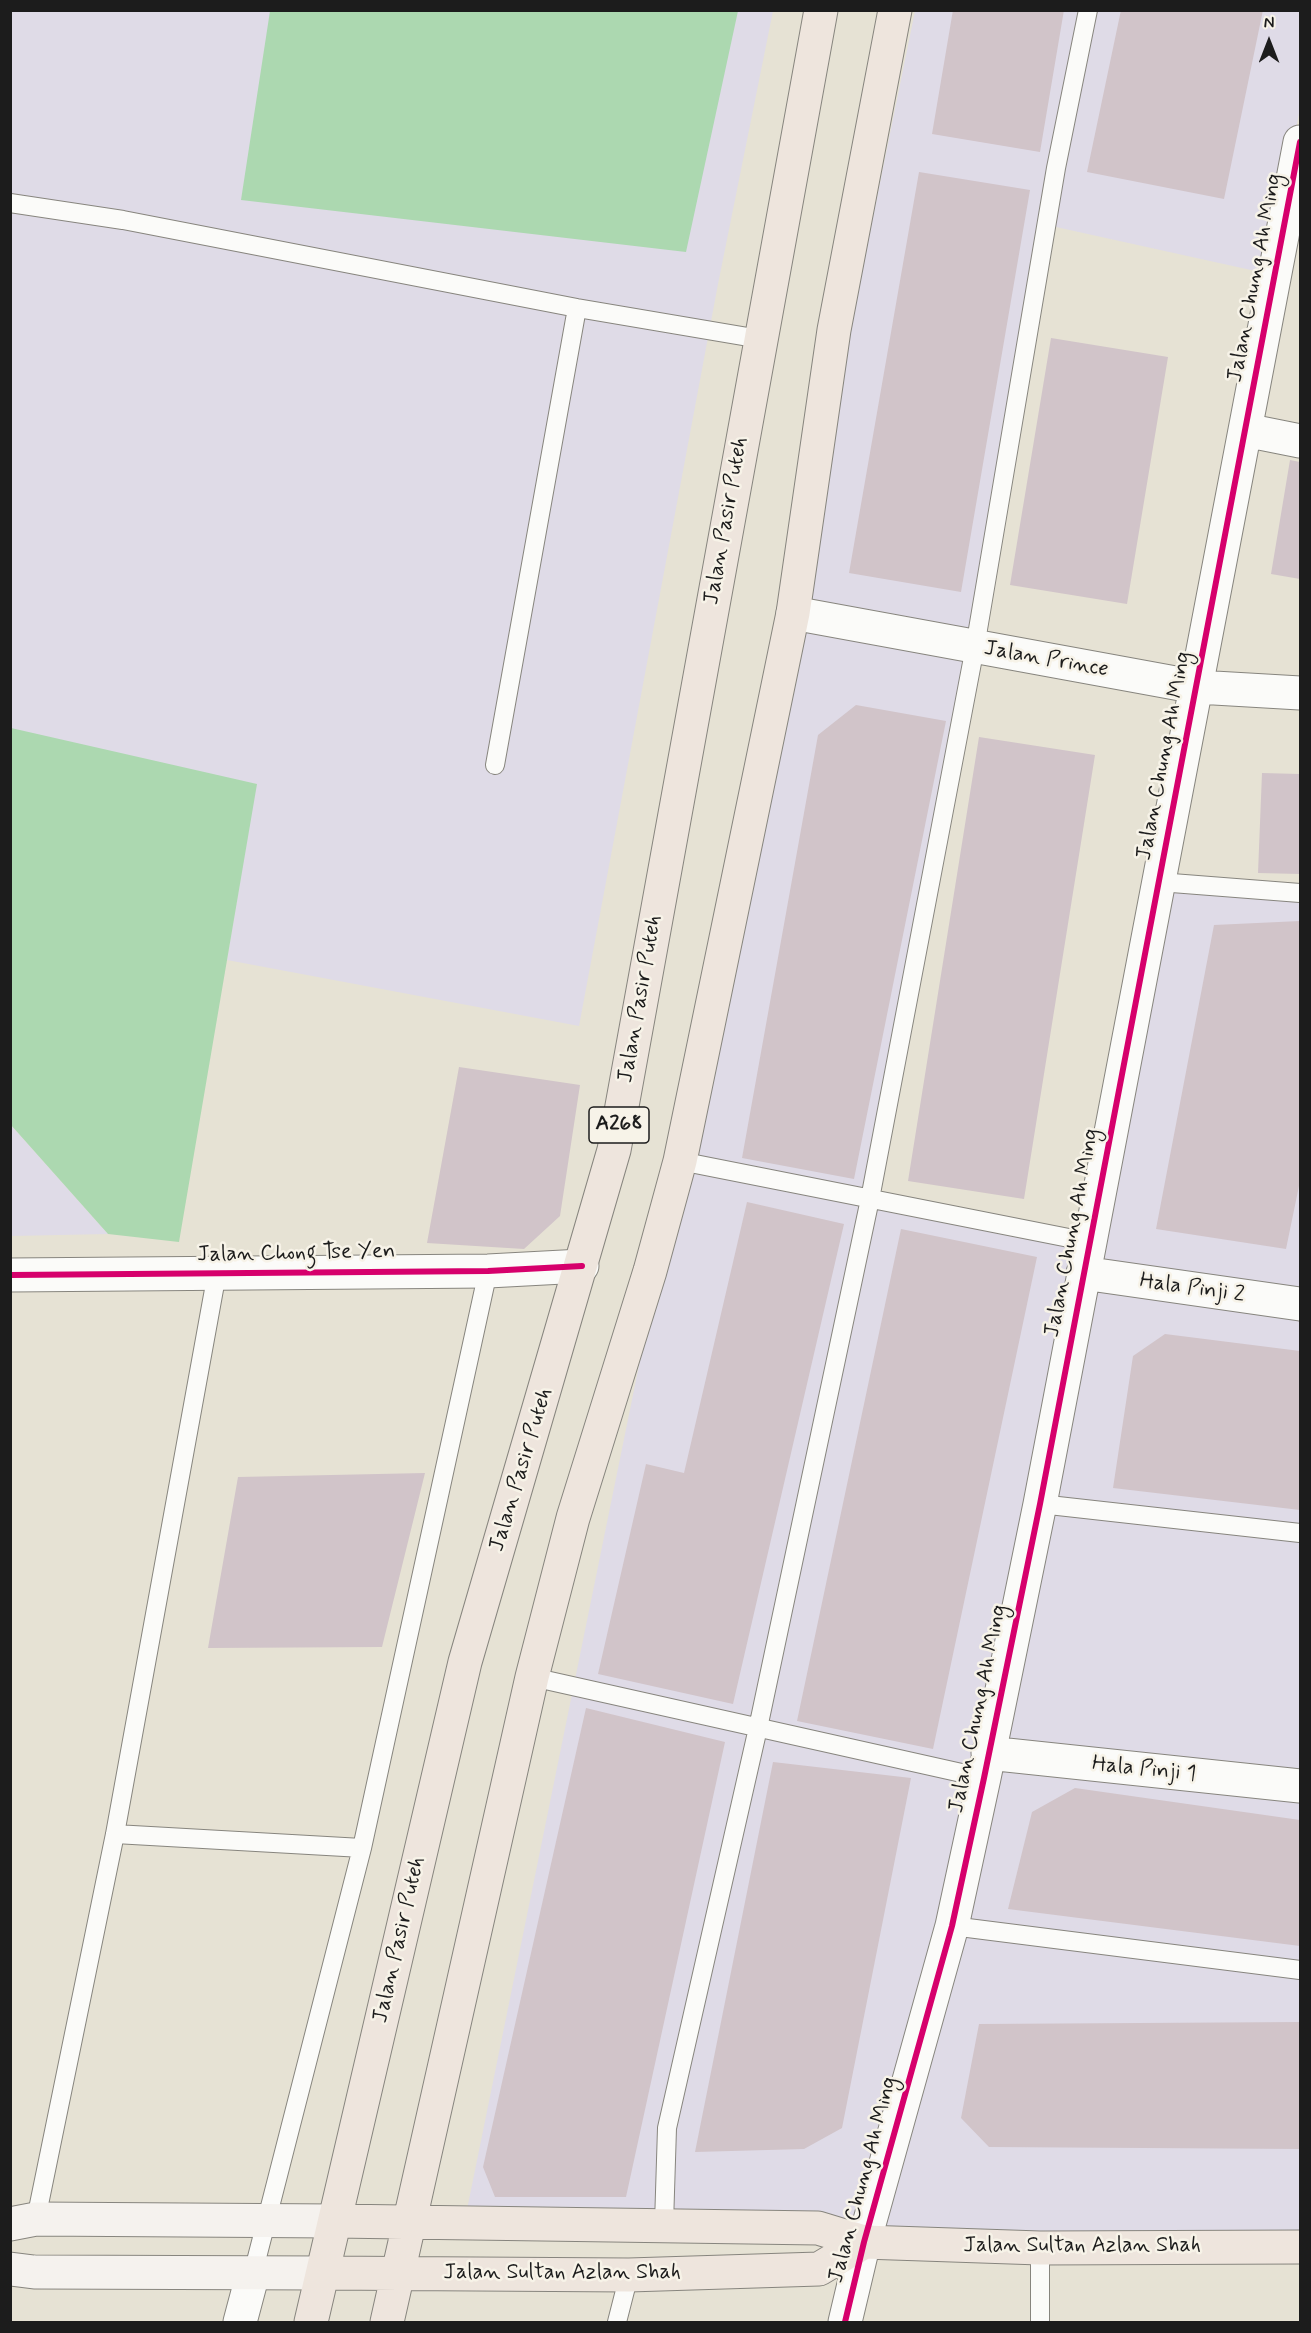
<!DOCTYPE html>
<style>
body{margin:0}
#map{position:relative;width:1311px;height:2333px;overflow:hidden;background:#e6e2d4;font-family:Mynerve,sans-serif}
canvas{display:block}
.frame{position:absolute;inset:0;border:12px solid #1c1c1c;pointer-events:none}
.north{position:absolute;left:1239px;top:12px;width:60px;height:60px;-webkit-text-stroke:4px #f7f3e8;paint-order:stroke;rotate:0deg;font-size:16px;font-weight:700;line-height:24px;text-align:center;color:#1c1c1c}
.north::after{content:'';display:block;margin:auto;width:21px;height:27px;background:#1c1c1c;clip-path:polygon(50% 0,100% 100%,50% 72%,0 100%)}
</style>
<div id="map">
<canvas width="1311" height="2333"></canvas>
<div class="frame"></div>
<div class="north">N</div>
</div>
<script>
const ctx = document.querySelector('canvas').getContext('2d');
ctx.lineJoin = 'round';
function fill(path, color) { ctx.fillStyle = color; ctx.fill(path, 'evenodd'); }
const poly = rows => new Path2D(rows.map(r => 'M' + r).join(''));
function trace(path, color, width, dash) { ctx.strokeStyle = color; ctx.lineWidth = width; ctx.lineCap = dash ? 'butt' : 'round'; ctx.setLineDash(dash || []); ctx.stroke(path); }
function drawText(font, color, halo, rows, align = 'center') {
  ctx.font = font + ' Mynerve,sans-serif'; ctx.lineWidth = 5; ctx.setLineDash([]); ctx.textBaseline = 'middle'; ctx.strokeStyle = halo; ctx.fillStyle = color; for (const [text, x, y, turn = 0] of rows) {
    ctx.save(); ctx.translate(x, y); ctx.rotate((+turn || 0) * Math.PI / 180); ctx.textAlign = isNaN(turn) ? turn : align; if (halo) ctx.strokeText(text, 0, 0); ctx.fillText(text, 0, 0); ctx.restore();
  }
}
const built = poly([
 [11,11,773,11,718,284,579,1026,227,960,256,784,11,732],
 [915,11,1300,11,1300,108,1269,274,1047,225,869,1193,1085,1239,1159,874,1300,890,1300,2240,464,2224],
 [11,1125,108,1234,11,1236]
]);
const green = poly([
 [270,11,738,11,686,252,241,200],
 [11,728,257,784,179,1242,108,1234,11,1125]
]);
const building = poly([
 [953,10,1064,10,1040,152,932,134],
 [1121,10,1263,10,1224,199,1087,172],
 [919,172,1030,190,961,592,849,573],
 [1051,338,1168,357,1127,604,1010,585],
 [1290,460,1300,462,1300,579,1271,574],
 [856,705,946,721,854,1179,742,1158,818,735],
 [979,737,1095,755,1024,1199,908,1181],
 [1262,773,1300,774,1300,874,1258,873],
 [1300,921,1300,1181,1286,1249,1156,1229,1214,925],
 [459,1067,580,1085,560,1216,524,1249,427,1243],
 [747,1202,844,1224,733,1704,598,1674,646,1464,684,1473],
 [901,1229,1037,1257,933,1749,797,1721],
 [1165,1334,1300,1351,1300,1510,1113,1488,1133,1356],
 [425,1473,382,1647,208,1648,238,1477],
 [586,1708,725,1742,626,2197,495,2197,483,2167],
 [773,1762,911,1778,842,2128,804,2149,695,2152],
 [1075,1788,1300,1820,1300,1946,1008,1909,1032,1812],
 [1300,2022,1300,2149,989,2147,961,2118,979,2024]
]);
const service = poly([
 [10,203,123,220,577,308,760,339],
 [495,765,577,308],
 [1159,882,1300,893],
 [680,1161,1089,1242],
 [1040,1504,1300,1533],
 [532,1677,984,1778],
 [115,1834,362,1848],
 [952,1926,1300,1970],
 [36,2219,115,1834,217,1273],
 [664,2224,667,2128,758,1728,870,1199,975,647,1056,168,1088,10],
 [1040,2248,1040,2322],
 [253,2273,362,1848,488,1271],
 [617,2322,629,2275]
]);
const minor = poly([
 [1245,430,1300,441],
 [793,613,1197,687,1300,693],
 [1083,1273,1300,1304],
 [10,1275,488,1271,582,1266],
 [988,1753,1300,1786],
 [240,2322,253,2273],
 [845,2322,864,2242,952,1926,984,1778,1040,1504,1300,142]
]);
const secondary = poly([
 [10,2224,36,2219,335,2221],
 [10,2269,34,2272,323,2273]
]);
const primary = poly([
 [335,2221,818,2228,864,2242,1040,2248,1300,2247],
 [323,2273,629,2275,819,2269,864,2242],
 [311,2322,465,1662,614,1150,821,10],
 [387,2322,532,1677,573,1518,650,1271,680,1161,793,613,834,330,895,10]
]);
const cycleway = poly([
 [10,1275,488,1271,582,1266],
 [845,2322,864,2242,952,1926,984,1778,1040,1504,1300,142]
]);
const shields = [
 [619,1125,60]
];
const shieldNames = [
 ["A268",619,1125]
];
const streetNames = [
 ["Jalan Chung Ah Ming",1256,278,-79],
 ["Jalan Pasir Puteh",727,521,-80],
 ["Jalan Prince",1046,660,10],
 ["Jalan Chung Ah Ming",1165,756,-79],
 ["Jalan Pasir Puteh",641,999,-80],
 ["Jalan Chung Ah Ming",1073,1233,-79],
 ["Jalan Chong Tse Yen",296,1254,-1],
 ["Hala Pinji 2",1192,1289,8],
 ["Jalan Pasir Puteh",522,1470,-73],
 ["Jalan Chung Ah Ming",979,1709,-78],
 ["Hala Pinji 1",1144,1770,6],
 ["Jalan Pasir Puteh",400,1940,-77],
 ["Jalan Chung Ah Ming",864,2180,-75],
 ["Jalan Sultan Azlan Shah",1082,2246],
 ["Jalan Sultan Azlan Shah",562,2273]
];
fill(built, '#dfdbe7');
fill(green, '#acd8b0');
fill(building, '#d1c4c9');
trace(service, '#87857e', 20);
trace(minor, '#87857e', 35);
trace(secondary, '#87857e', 35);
trace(primary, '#87857e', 35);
trace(service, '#fbfbf9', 18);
trace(minor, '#fbfbf9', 33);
trace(secondary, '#f5f2ee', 33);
trace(primary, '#eee5dd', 33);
trace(cycleway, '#d6006c', 6);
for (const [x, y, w] of shields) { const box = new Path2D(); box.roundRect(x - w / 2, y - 18, w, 36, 4.5); ctx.fillStyle = '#f7f3e8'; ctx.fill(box); trace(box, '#1c1c1c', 1.5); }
drawText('bold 21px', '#1c1c1c', null, shieldNames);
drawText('22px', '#1c1c1c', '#f7f3e8', streetNames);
</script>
